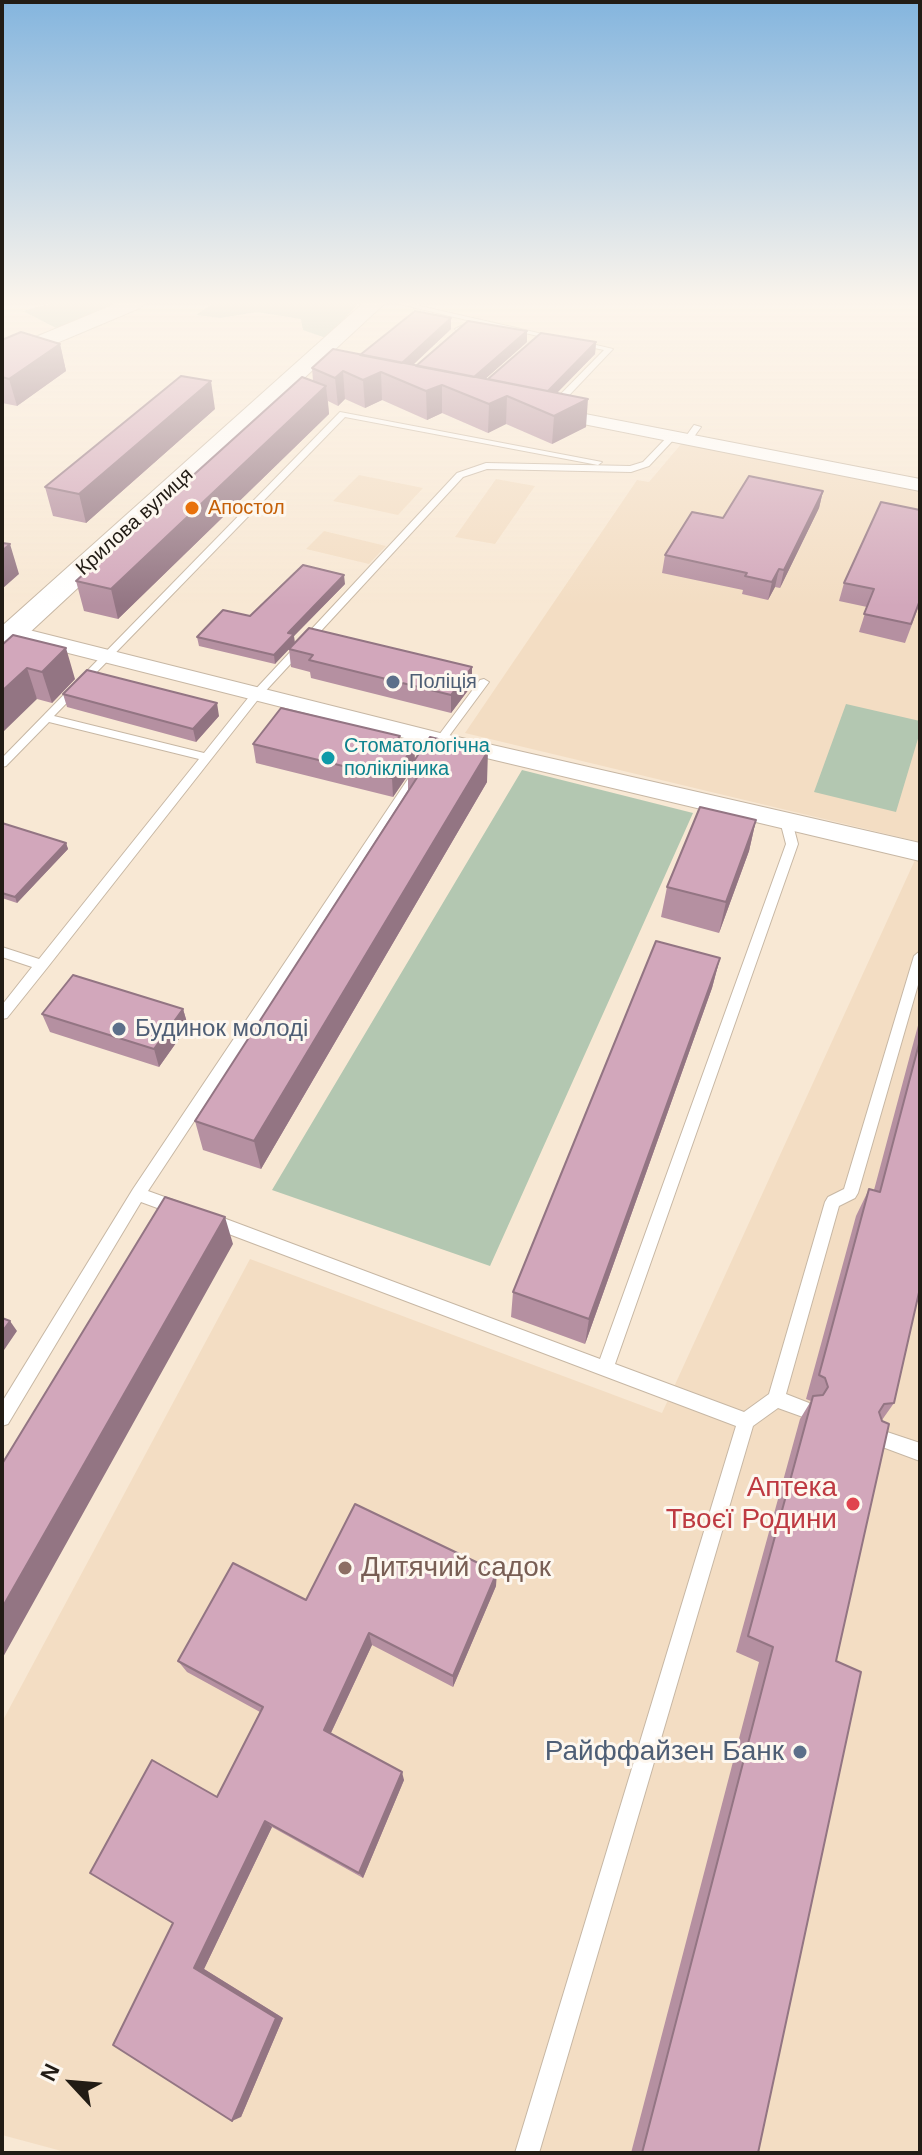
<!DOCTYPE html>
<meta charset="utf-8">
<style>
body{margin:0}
#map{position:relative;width:922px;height:2155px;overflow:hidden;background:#f8e8d4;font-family:Helvetica,sans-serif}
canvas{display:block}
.frame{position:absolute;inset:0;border:4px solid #221c15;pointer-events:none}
.north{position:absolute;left:32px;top:2043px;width:80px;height:80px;-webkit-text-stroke:6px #fdf7ef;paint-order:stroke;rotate:296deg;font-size:22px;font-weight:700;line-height:32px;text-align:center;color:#221c15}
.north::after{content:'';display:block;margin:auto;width:28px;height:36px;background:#221c15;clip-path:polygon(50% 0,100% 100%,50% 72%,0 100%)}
</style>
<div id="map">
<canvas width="922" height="2155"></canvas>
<div class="frame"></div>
<div class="north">N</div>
</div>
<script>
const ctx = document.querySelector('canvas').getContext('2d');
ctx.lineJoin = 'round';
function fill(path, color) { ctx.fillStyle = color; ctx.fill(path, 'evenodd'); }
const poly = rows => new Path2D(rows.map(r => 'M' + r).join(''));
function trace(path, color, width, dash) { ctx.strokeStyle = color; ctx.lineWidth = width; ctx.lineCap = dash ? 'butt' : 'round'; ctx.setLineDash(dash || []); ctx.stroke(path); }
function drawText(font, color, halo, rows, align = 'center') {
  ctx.font = font + ' Helvetica,sans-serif'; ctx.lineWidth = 6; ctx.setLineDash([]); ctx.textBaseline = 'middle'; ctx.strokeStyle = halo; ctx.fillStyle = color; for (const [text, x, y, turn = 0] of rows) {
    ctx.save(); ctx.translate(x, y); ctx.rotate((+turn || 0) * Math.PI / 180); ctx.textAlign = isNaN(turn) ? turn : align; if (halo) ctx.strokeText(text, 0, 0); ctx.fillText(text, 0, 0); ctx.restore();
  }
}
const built = poly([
 [682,443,920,491,920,842,465,733,637,480,649,482],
 [359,475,423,488,398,515,333,501],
 [496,479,535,486,495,544,455,537],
 [324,531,386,546,369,564,306,549],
 [920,849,920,2153,69,2153,2,2135,2,1722,250,1259,662,1413]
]);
const green = poly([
 [49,304,126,304,56,328,23,311],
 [212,304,358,304,326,338,303,330,301,319,257,312,220,318,196,315],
 [846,704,920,721,920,732,896,812,814,792],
 [522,770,693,813,490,1266,272,1190]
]);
const lane = poly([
 [399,304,411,304,547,335,532,347,528,345,538,336,478,322,458,333,455,329,471,321,399,304],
 [575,340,613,349,557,408,551,408,551,404,604,350,575,344,575,340],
 [340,412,602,462,598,465,345,417,54,716,204,753,252,693,457,473,486,463,630,466,643,462,670,434,677,436,649,466,631,472,487,469,463,477,260,697,47,968,7,1018,2,1019,2,1005,32,967,2,957,2,947,39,959,199,759,49,722,6,766,2,767,2,758,340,412],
 [694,425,701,427,691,441,685,441,684,439,694,425],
 [484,679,489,682,438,751,430,751,430,747,480,680,484,679],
 [418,769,424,773,148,1191,184,1204,187,1209,184,1214,179,1216,141,1202,8,1424,2,1426,2,1402,133,1189,414,770,418,769],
 [786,817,792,821,798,844,615,1364,744,1412,769,1394,825,1202,828,1197,844,1189,914,956,920,951,920,978,858,1193,855,1198,839,1206,786,1394,809,1403,812,1409,809,1415,803,1417,778,1408,753,1426,539,2153,515,2153,736,1426,205,1225,202,1220,205,1215,210,1213,600,1359,786,844,780,821,786,817],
 [875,1428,920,1443,920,1461,869,1442,866,1436,869,1430,875,1428]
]);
const street = poly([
 [549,407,920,479,920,491,543,416,541,412,549,407],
 [13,626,440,733,920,843,920,861,440,747,5,637,2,632,13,626]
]);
const secondary = poly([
 [115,304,143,304,140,308,2,366,2,351,115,304],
 [362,304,384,304,13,648,2,651,2,626,362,304]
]);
const wall = poly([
 [451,318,451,329,413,365,416,366,527,342,485,379,488,379,596,342,595,354,557,393,586,427,552,444,506,424,488,433,442,413,427,420,382,400,365,408,345,399,338,406,328,401,329,414,118,619,84,611,76,581,313,381,312,368,360,355],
 [2,340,60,344,66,371,17,406,2,403],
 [215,409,86,523,53,516,45,487],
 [823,491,819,508,780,588,775,587,768,600,742,594,743,590,662,573,665,555,723,518],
 [920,510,920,603,905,643,859,632,867,607,839,601,844,583],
 [345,584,294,636,275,664,199,646,197,637,250,616],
 [2,645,75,679,52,703,37,699],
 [289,649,472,685,451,713,311,678,310,672,291,667],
 [63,694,219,716,196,742,67,707],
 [400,736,400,742,414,746,415,759,487,782,261,1169,203,1150,195,1121,408,790,408,775,393,797,256,763,253,744],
 [756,820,749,851,719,933,661,917,667,887],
 [2,823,66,843,68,849,17,903,2,898],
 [720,958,712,988,585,1344,511,1317,513,1292],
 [183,1009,188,1026,159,1067,50,1032,42,1014],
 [920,1018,920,1288,894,1403,882,1420,836,1661,758,2153,631,2153,759,1662,736,1652,800,1419,811,1401,806,1399,856,1216,869,1189,874,1190],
 [496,1586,453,1687,372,1645,331,1733,404,1780,363,1878,272,1827,204,1969,283,2018,241,2117,173,1923,217,1797,260,1712,187,1672,178,1661,306,1600]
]);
const shadedWall = poly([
 [451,318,451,329,402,375,402,363],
 [527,331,527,342,474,389,474,377],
 [596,342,595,354,547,403,547,391],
 [60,344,66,371,17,406,9,379],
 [343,371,345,399,338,406,335,378],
 [381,372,382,400,365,408,363,380],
 [211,381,215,409,86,523,79,494],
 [442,385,442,413,427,420,426,391],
 [326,386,329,414,118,619,111,589],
 [507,396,506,424,488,433,489,404],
 [588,399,586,427,552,444,554,416],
 [823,491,819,508,780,588,784,570],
 [10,544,19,574,2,589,2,551],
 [779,569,775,587,768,600,772,582],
 [344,575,345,584,294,636,295,643,275,664,274,655,288,633],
 [66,648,75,679,52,703,42,672],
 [472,667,472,685,451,713,451,695],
 [27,668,37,699,2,733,2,691],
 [217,703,219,716,196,742,193,729],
 [414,746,415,764,408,770,408,775,393,797,392,778],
 [488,751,487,782,261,1169,254,1141],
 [756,820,749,851,719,933,726,902],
 [66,843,68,849,17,903,15,897],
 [720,958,712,988,585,1344,589,1319],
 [183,1009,188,1026,159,1067,154,1049],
 [225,1217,233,1244,2,1659,2,1608],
 [10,1321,17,1331,2,1353,2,1332],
 [497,1572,496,1586,453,1687,453,1676],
 [369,1633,372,1645,328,1739,324,1730],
 [402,1772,404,1780,363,1878,359,1873],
 [265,1821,272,1827,204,1969,283,2018,241,2117,232,2121,194,1968]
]);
const building = poly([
 [415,311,451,318,402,363,360,355,415,311],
 [468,321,527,331,474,377,416,366,468,321],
 [21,332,60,344,9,379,2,377,2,340,21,332],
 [541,333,596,342,548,391,488,379,541,333],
 [333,349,588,399,554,416,507,396,489,404,442,385,426,391,381,372,363,380,343,371,335,378,312,368,333,349],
 [181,376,211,381,79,494,45,487,181,376],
 [302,377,326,386,111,589,76,581,302,377],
 [749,476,823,491,784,570,779,569,772,582,745,576,747,573,665,555,692,512,723,518,749,476],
 [881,502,920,510,920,600,911,624,864,614,874,589,844,583,881,502],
 [2,543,10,544,2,551,2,543],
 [303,565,344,575,288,633,294,634,274,655,197,637,223,610,250,616,303,565],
 [309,628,472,667,451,695,309,660,313,655,289,649,309,628],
 [13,635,66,648,42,672,27,668,2,691,2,645,13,635],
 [87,670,217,703,193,729,63,694,87,670],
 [281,708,400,736,396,741,414,746,392,778,253,744,281,708],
 [430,737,488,751,254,1141,195,1121,420,773,408,770,430,737],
 [700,807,756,820,726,902,667,887,700,807],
 [2,823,66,843,15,897,2,893,2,823],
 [656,941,720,958,589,1319,513,1292,656,941],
 [73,975,183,1009,154,1049,42,1014,73,975],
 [920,1040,920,1288,894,1403,884,1404,879,1412,882,1421,889,1424,836,1661,861,1672,758,2153,642,2153,773,1647,748,1636,813,1396,823,1395,828,1387,825,1378,819,1375,869,1189,880,1192,920,1040],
 [165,1197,225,1217,2,1608,2,1464,165,1197],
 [2,1318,10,1321,2,1332,2,1318],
 [355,1504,497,1572,453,1676,369,1633,324,1730,402,1772,359,1873,265,1821,194,1968,276,2018,232,2121,113,2045,173,1923,90,1873,152,1760,217,1797,263,1707,178,1661,233,1563,306,1600,355,1504]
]);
const markers = [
 [192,508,8,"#e8710a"],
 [393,682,8,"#5c6f8a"],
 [328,758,8,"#0f9aa8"],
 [119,1029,8,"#5c6f8a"],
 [853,1504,8,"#e0444e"],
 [345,1568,8,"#8d6e63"],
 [800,1752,8,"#5c6f8a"]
];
const farFoodnames = [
 ["Апостол",208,508]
];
const farStreetnames = [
 ["Крилова вулиця",135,522,-42]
];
const farServicenames = [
 ["Поліція",409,682]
];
const farCulturenames = [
 ["Стоматологічна",344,746],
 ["полікліника",344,769]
];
const serviceNames = [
 ["Будинок молоді",135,1029]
];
const nearHealthnames = [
 ["Аптека",837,1488],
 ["Твоєї Родини",837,1520]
];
const nearEducationnames = [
 ["Дитячий садок",361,1568]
];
const nearServicenames = [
 ["Райффайзен Банк",784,1752]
];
fill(built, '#f3ddc3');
fill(green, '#b3c7b1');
trace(lane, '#c7b7a4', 2);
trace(street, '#c7b7a4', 2);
trace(secondary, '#c7b7a4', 2);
fill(lane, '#fff');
fill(street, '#fff');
fill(secondary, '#fff');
fill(wall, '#b590a1');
fill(shadedWall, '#937583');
fill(building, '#d2a7bb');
trace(building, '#937583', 2);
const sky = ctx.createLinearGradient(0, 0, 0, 606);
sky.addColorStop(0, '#84b5de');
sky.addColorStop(0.5, '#fcf5ec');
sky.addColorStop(1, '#fcf5ec00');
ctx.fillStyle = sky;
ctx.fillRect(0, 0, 922, 606);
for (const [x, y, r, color] of markers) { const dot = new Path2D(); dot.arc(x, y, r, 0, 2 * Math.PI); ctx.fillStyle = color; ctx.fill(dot); trace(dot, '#fdf7ef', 3); }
drawText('20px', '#c56008', '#fdf7ef', farFoodnames, 'left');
drawText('20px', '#221c15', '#fdf7ef', farStreetnames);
drawText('20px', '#4e5e75', '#fdf7ef', farServicenames, 'left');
drawText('20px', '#0d838f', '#fdf7ef', farCulturenames, 'left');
drawText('24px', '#4e5e75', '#fdf7ef', serviceNames, 'left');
drawText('28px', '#be3a42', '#fdf7ef', nearHealthnames, 'right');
drawText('28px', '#785e54', '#fdf7ef', nearEducationnames, 'left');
drawText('28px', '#4e5e75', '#fdf7ef', nearServicenames, 'right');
</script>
